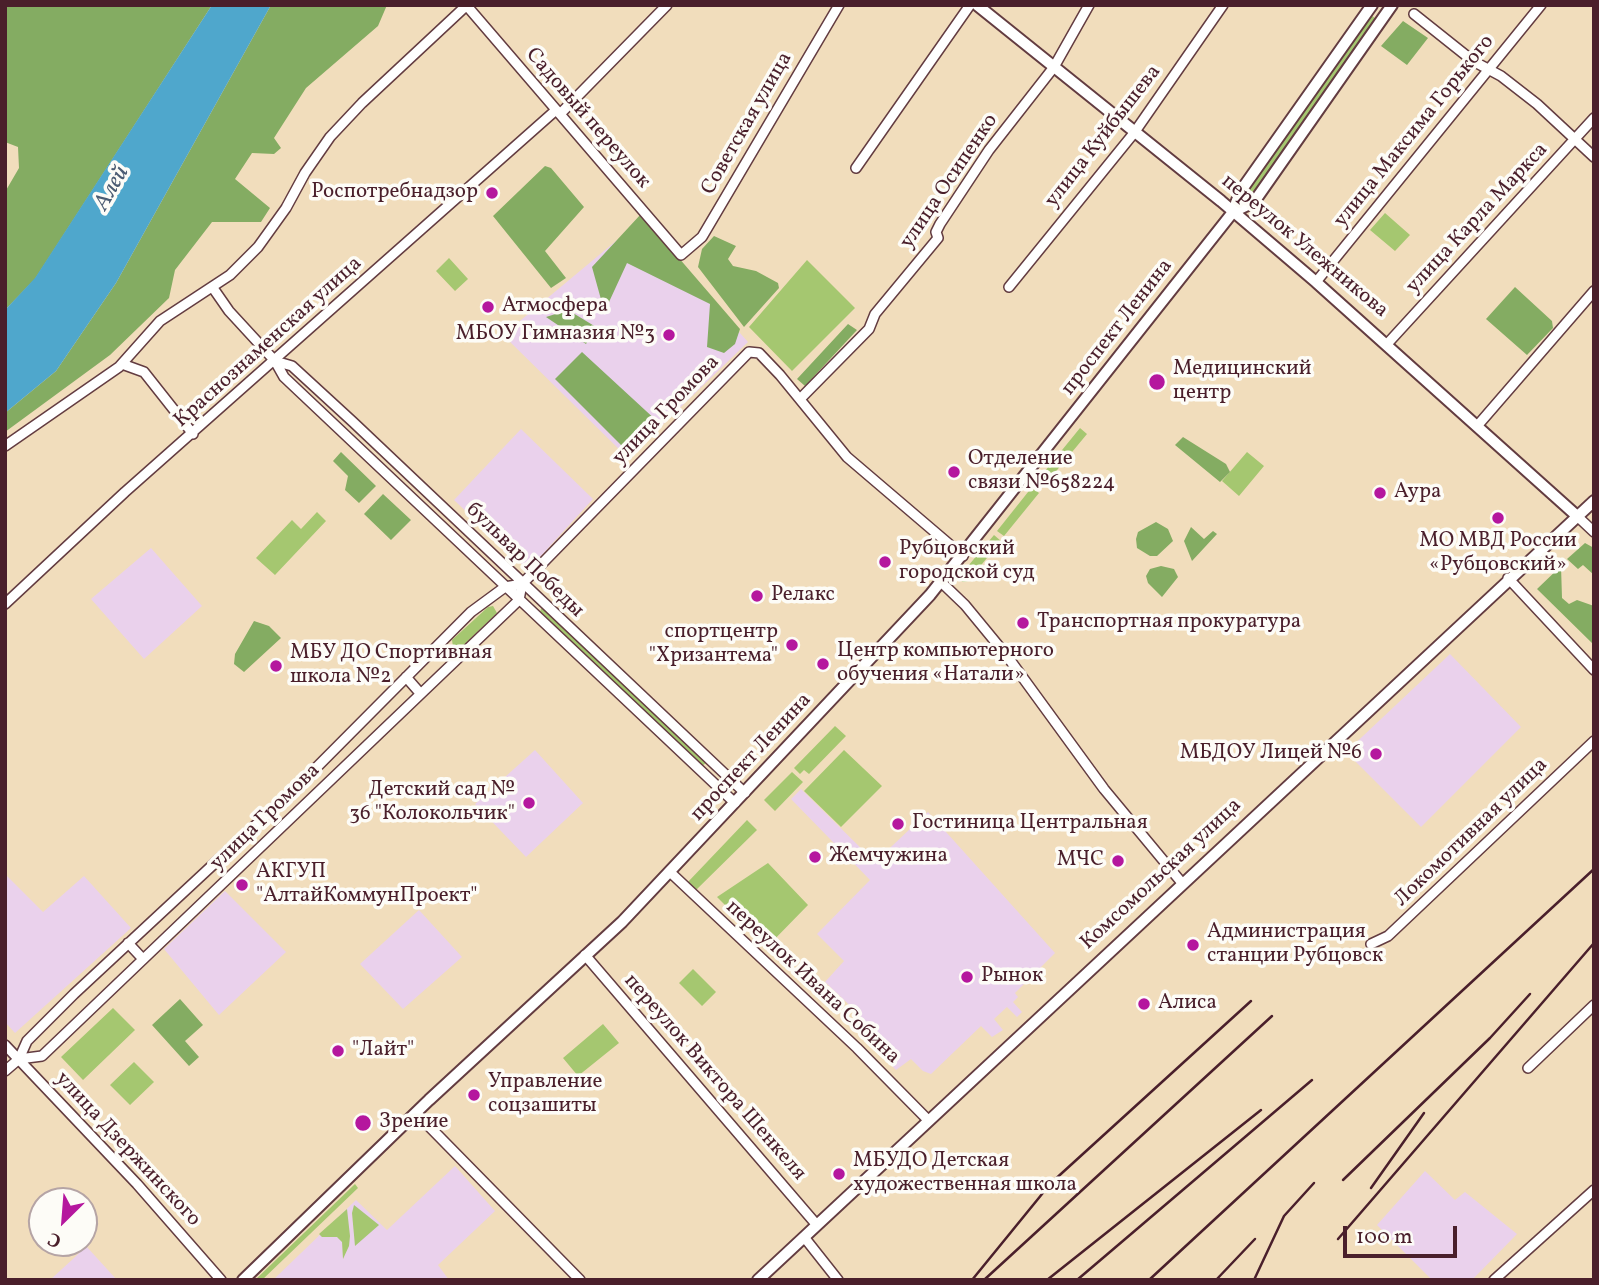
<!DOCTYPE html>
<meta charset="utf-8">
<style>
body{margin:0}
#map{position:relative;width:1599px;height:1285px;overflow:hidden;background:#f1ddbc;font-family:Vollkorn,serif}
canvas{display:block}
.frame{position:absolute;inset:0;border:7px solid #4a1f2b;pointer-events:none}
.north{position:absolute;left:28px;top:1187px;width:70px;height:70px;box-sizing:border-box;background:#fdfcf7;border:2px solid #b5a4a5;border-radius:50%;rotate:205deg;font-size:19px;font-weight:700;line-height:28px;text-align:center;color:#4a1f2b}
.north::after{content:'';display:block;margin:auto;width:24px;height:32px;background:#b5179e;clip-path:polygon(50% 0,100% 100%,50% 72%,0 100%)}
.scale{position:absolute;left:1343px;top:1226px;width:114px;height:32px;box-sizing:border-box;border:4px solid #4a1f2b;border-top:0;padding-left:9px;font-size:21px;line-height:24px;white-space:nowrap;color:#4a1f2b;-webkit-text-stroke:5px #fdfcf7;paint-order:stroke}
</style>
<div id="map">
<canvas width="1599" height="1285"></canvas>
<div class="frame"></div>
<div class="north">С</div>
<div class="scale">100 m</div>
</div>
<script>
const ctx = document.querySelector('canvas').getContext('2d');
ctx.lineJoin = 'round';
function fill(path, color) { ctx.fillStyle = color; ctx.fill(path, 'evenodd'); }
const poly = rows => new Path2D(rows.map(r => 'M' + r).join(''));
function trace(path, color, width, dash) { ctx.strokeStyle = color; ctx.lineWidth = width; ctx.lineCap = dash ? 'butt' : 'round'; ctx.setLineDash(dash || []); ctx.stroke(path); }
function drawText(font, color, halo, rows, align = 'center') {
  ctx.font = font + ' Vollkorn,serif'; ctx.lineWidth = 7; ctx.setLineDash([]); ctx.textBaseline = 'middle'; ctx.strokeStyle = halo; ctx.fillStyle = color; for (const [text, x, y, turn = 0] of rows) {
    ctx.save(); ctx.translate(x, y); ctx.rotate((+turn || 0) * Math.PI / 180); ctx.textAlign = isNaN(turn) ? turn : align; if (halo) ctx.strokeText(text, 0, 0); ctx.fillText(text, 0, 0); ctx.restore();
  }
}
const built = poly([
 [640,221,748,342,628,458,503,335],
 [521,429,593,499,528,570,454,500],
 [151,548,202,606,144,659,91,599],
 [1450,654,1521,727,1421,827,1346,752],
 [535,750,583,803,526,857,475,804],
 [801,789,875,862,928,812,1055,953,1015,993,1018,997,1013,1002,1022,1012,1017,1017,1007,1007,994,1019,1003,1030,992,1037,981,1026,931,1074,923,1071,911,1059,896,1070,852,1026,861,1016,825,982,844,961,817,934,870,880,791,799],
 [5,874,43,912,84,876,131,928,15,1033,5,1022],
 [225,891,286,952,219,1015,164,949],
 [419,910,462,957,403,1009,360,964],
 [455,1166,495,1211,438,1265,449,1280,273,1280,356,1200,387,1230],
 [1425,1171,1455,1200,1465,1192,1517,1234,1472,1280,1432,1280,1377,1225],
 [86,1246,117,1280,50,1280,74,1258]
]);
const green = poly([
 [1369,14,1378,20,1253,201,1242,194],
 [1385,213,1410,235,1395,251,1370,230],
 [449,258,468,279,455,291,436,271],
 [807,260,855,308,792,371,749,327],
 [1080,428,1087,434,1043,487,1036,482],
 [1247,452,1264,466,1239,496,1222,481],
 [1032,487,1039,493,1004,536,997,531],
 [317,512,326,521,275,575,256,558,292,520,301,529],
 [994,535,1001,541,968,581,963,582,958,578],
 [493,606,497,613,454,654,452,640,488,607],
 [542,606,707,762,701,767,540,612],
 [835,726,846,736,809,774,804,770,800,774,794,768],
 [844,750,882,786,841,827,804,791],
 [792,772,803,782,775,811,764,800],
 [747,820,757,830,695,891,687,883],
 [768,863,808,905,767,947,717,897],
 [693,969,716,992,702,1006,679,983],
 [113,1008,135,1030,83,1080,61,1057],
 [603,1024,619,1043,578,1076,563,1058],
 [134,1062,154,1082,130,1105,110,1085],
 [355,1184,358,1188,262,1280,255,1280],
 [354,1205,379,1225,355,1246,352,1213],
 [347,1209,350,1236,349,1246,343,1259,342,1242,337,1237,322,1237,319,1234]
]);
const forest = poly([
 [5,5,212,5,35,279,5,310,5,192,19,168,18,147,5,142],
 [271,5,387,5,378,26,306,88,274,138,281,148,274,154,252,153,235,179,270,208,261,222,212,222,175,270,169,298,110,355,5,432,5,413,56,371,116,283],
 [1403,21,1428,38,1407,65,1381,46],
 [545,166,551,168,584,207,545,251,566,278,551,288,493,216],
 [641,214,740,329,735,344,724,353,707,347,710,304,627,263,609,302,602,303,592,267],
 [714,236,736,246,728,259,733,266,756,271,778,283,779,288,744,327,698,267,702,249],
 [1515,287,1552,321,1553,328,1527,355,1486,319],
 [568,310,596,327,586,344,546,317],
 [848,324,857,330,805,386,797,379],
 [582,352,658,422,627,451,555,379],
 [1183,437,1226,464,1230,472,1220,482,1175,445],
 [341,452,376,486,359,503,345,490,348,476,333,461],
 [383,494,411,520,391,540,364,514],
 [1156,522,1168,529,1173,541,1157,556,1150,556,1137,548,1136,539,1138,532],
 [1191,527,1204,539,1213,531,1217,534,1192,561,1184,541],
 [1585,543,1594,548,1594,575,1583,565,1578,569,1567,559],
 [1161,566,1174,569,1178,577,1162,597,1148,583,1146,576,1150,569],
 [1561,566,1562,598,1569,604,1577,600,1594,606,1594,645,1537,589],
 [254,621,269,626,281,638,244,672,234,664,235,654],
 [180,999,203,1025,185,1041,199,1057,189,1066,152,1025]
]);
const water = poly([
 [212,5,271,5,116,283,56,371,5,413,5,310,35,278]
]);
const minor = poly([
 [467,6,681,255,702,237,839,5],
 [1414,14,1473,61,1501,76,1537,104,1594,157],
 [560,114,667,5],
 [856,168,970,5],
 [1316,282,1541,5],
 [1009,287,1134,133,1223,5],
 [213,288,229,311,275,361,284,377,735,803],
 [1388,343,1594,118],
 [275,361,292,366,353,422,745,793],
 [122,364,144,372,193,434],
 [800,399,869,329,875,314,938,238,936,232,940,224,989,150,1054,67,1089,5],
 [1478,425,1594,291],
 [5,446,119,367,160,321,230,275,258,247,286,208,305,173,330,137,362,103,467,5],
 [1577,516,1594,532],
 [1508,578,1594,670],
 [941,582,965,605,1007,656,1104,789,1182,883],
 [5,604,125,492,556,110],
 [406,677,420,693],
 [671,873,857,1048,928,1120],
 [128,943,142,958],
 [1371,944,1388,936,1594,741],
 [585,955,816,1224],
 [5,1045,137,1184,221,1280],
 [19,1059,42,1056,519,600,522,584],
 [1528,1068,1594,1005],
 [5,1071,19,1059,27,1041,74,994,302,782,471,612,505,587,522,584,749,352,759,353,780,375,847,457,963,556],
 [416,1113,580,1280],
 [804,1237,838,1280],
 [1494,1280,1594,1190]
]);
const major = poly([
 [977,5,1221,201,1316,282,1577,516],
 [1233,212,1254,202,1392,5],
 [243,1280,429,1100,622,922,930,595,1233,212,1240,192,1372,5],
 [758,1280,1594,501]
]);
const rail = poly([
 [1343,1180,1490,1038,1530,994],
 [1371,1188,1424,1113],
 [1338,1239,1594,943],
 [972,1280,1051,1183,1251,1001],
 [984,1280,1272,1016],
 [1047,1280,1261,1110],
 [1077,1280,1312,1080],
 [1149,1280,1594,869],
 [1216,1280,1255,1239],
 [1254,1280,1284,1216,1314,1183]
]);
const markers = [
 [492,193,7,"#b5179e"],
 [488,307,7,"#b5179e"],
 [669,335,7,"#b5179e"],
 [1157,382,9,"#b5179e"],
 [954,472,7,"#b5179e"],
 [1380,493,7,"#b5179e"],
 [1498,518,7,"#b5179e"],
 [885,562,7,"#b5179e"],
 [757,596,7,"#b5179e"],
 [1023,623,7,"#b5179e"],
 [792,645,7,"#b5179e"],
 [823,664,7,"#b5179e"],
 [276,666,7,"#b5179e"],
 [1376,754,7,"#b5179e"],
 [529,803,7,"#b5179e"],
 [898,824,7,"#b5179e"],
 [815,857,7,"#b5179e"],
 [1118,861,7,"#b5179e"],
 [242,885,7,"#b5179e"],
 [1193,945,7,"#b5179e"],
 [967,977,7,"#b5179e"],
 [1144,1004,7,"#b5179e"],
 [338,1051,7,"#b5179e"],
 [474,1095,7,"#b5179e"],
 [363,1123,9,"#b5179e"],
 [839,1174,7,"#b5179e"]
];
const streetNames = [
 ["Садовый переулок",587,119,49],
 ["Советская улица",748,124,-60],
 ["улица Максима Горького",1415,132,-51],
 ["улица Куйбышева",1104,137,-52],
 ["улица Осипенко",950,182,-56],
 ["улица Карла Маркса",1478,219,-47],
 ["переулок Улежникова",1304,247,40],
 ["проспект Ленина",1118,328,-52],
 ["Краснознаменская улица",269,343,-42],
 ["улица Громова",667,411,-46],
 ["бульвар Победы",524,561,44],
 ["проспект Ленина",752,758,-47],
 ["улица Громова",266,818,-44],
 ["Локомотивная улица",1472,833,-44],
 ["Комсомольская улица",1162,875,-43],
 ["переулок Ивана Собина",812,983,43],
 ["переулок Виктора Шенкеля",714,1078,49],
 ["улица Дзержинского",127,1150,47]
];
const poiNames = [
 ["Роспотребнадзор",478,193,"right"],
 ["Атмосфера",502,307],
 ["МБОУ Гимназия №3",655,335,"right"],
 ["Медицинский",1173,370],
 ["центр",1173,394],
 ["Отделение",968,460],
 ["связи №658224",968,484],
 ["Аура",1394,493],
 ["МО МВД России",1498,542,"center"],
 ["«Рубцовский»",1498,566,"center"],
 ["Рубцовский",899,550],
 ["городской суд",899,574],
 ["Релакс",771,596],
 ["Транспортная прокуратура",1037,623],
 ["спортцентр",778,633,"right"],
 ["\"Хризантема\"",778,657,"right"],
 ["Центр компьютерного",837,652],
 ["обучения «Натали»",837,676],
 ["МБУ ДО Спортивная",290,654],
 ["школа №2",290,678],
 ["МБДОУ Лицей №6",1362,754,"right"],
 ["Детский сад №",515,791,"right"],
 ["36 \"Колокольчик\"",515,815,"right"],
 ["Гостиница Центральная",912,824],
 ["Жемчужина",829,857],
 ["МЧС",1104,861,"right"],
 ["АКГУП",256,873],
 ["\"АлтайКоммунПроект\"",256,897],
 ["Администрация",1207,933],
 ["станции Рубцовск",1207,957],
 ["Рынок",981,977],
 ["Алиса",1158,1004],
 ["\"Лайт\"",352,1051],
 ["Управление",488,1083],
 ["соцзашиты",488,1107],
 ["Зрение",379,1123],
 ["МБУДО Детская",853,1162],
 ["художественная школа",853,1186]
];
const waterNames = [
 ["Алей",113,189,-60]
];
fill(built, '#ead1ec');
fill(green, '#a5c770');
fill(forest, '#84ac62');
fill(water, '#4fa7cc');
trace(minor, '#633c41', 12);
trace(major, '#633c41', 14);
trace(minor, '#fff', 9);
trace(major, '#fff', 10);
trace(rail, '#4a1f2b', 2.5);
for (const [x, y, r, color] of markers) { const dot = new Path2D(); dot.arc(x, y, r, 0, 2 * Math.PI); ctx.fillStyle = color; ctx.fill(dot); trace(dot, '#fdfcf7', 2.5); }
drawText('21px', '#4a1f2b', '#fdfcf7', streetNames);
drawText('21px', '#4a1f2b', '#fdfcf7', poiNames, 'left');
drawText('italic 23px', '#4c5c73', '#fdfcf7', waterNames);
</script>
